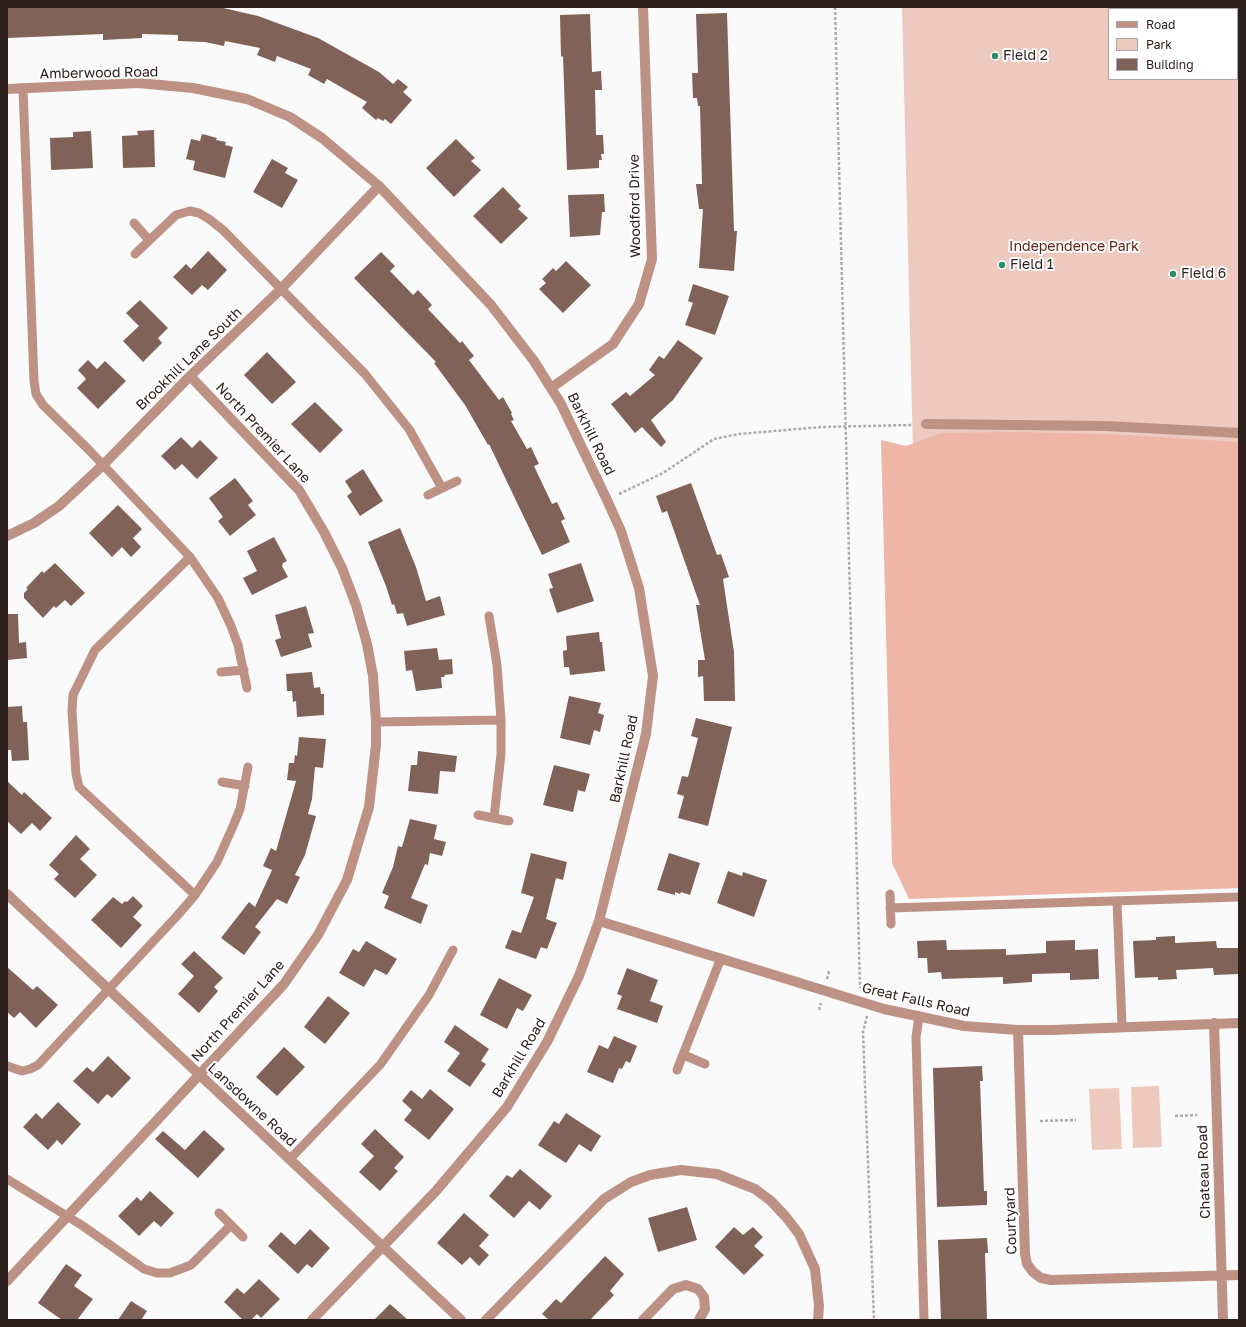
<!DOCTYPE html>
<style>
body{margin:0}
#map{position:relative;width:1246px;height:1327px;overflow:hidden;background:#fafafa;font-family:"Golos Text",sans-serif}
canvas{display:block}
.frame{position:absolute;inset:0;border:8px solid #2e211d;pointer-events:none}
.legend{position:absolute;left:1108px;top:8px;width:130px;height:72px;box-sizing:border-box;background:#fff;border:1px solid #aba6a5;margin:0;padding:5px 7px;list-style:none;font-size:12px;color:#2e211d}
.legend li{display:flex;align-items:center;gap:8px;height:20px}
.legend b{width:20px;border:1px solid #aba6a5}
</style>
<div id="map">
<canvas width="1246" height="1327"></canvas>
<div class="frame"></div>
<ul class="legend">
<li><b style="height:5px;background:#be9185"></b>Road</li>
<li><b style="height:11px;background:#edc9c0"></b>Park</li>
<li><b style="height:11px;background:#806259"></b>Building</li>
</ul>
</div>
<script>
const ctx = document.querySelector('canvas').getContext('2d');
ctx.lineJoin = 'round';
function fill(path, color) { ctx.fillStyle = color; ctx.fill(path, 'evenodd'); }
const poly = rows => new Path2D(rows.map(r => 'M' + r).join(''));
function trace(path, color, width, dash) { ctx.strokeStyle = color; ctx.lineWidth = width; ctx.lineCap = dash ? 'butt' : 'round'; ctx.setLineDash(dash || []); ctx.stroke(path); }
function drawText(font, color, halo, rows, align = 'center') {
  ctx.font = font + ' "Golos Text",sans-serif'; ctx.lineWidth = 4; ctx.setLineDash([]); ctx.textBaseline = 'middle'; ctx.strokeStyle = halo; ctx.fillStyle = color; for (const [text, x, y, turn = 0] of rows) {
    ctx.save(); ctx.translate(x, y); ctx.rotate((+turn || 0) * Math.PI / 180); ctx.textAlign = isNaN(turn) ? turn : align; if (halo) ctx.strokeText(text, 0, 0); ctx.fillText(text, 0, 0); ctx.restore();
  }
}
const green = poly([
 [902,7,1239,7,1239,888,924,897],
 [1109,9,1237,9,1237,79,1109,79],
 [1159,1086,1162,1147,1133,1148,1131,1087],
 [1119,1088,1122,1149,1092,1150,1089,1089]
]);
const forest = poly([
 [1014,432,1106,434,1239,442,1239,888,909,899,892,863,881,440,906,446,942,433]
]);
const building = poly([
 [7,7,219,7,258,16,318,38,379,72,393,84,398,79,408,87,403,92,412,100,391,124,385,119,383,121,378,118,376,120,362,108,367,102,327,79,324,84,308,75,311,69,277,56,275,62,257,55,260,48,225,41,224,46,205,42,178,41,178,35,142,34,142,38,103,40,103,34,7,38],
 [727,13,734,231,737,231,734,271,699,268,703,209,699,209,696,184,702,184,700,106,698,106,697,98,693,98,692,73,698,73,696,14],
 [590,14,592,72,601,71,602,90,595,90,596,135,603,135,604,154,601,154,602,160,599,160,599,168,567,170,563,56,561,57,560,15],
 [154,130,155,167,123,168,122,136,138,135,137,131],
 [91,131,93,168,51,170,50,138,73,137,73,132],
 [202,134,217,138,216,140,226,142,225,145,233,147,225,178,193,170,195,161,186,159,191,139,200,141],
 [456,139,475,158,471,161,481,170,454,197,426,168],
 [272,159,288,168,285,173,298,180,282,208,253,192],
 [503,187,521,206,518,209,528,218,501,244,473,216],
 [604,194,605,212,602,212,600,235,570,237,568,195],
 [208,251,227,270,208,290,202,285,192,295,173,277,186,264,191,269],
 [381,252,395,266,390,271,413,295,418,290,432,305,428,309,460,343,462,341,474,356,469,360,499,400,503,397,512,413,511,414,514,420,511,421,527,449,531,447,539,464,534,466,552,504,557,502,565,519,561,521,570,542,542,555,489,444,488,445,465,405,434,363,436,362,354,278],
 [566,261,591,285,563,313,539,289,546,283,542,279,553,268,556,271],
 [693,284,729,296,715,335,685,325,693,303,688,301],
 [140,300,168,328,158,338,162,343,143,362,123,341,139,326,126,313],
 [678,340,703,358,673,400,651,420,666,442,661,447,642,427,635,433,611,404,626,392,630,396,655,375,649,370,659,356,664,359],
 [267,352,296,382,272,404,244,375],
 [88,360,97,369,105,361,126,381,98,409,77,388,86,379,78,370],
 [315,402,343,430,320,453,291,424],
 [181,437,192,448,200,440,218,458,197,479,182,464,175,470,161,456],
 [363,469,383,501,360,516,347,496,352,492,345,481],
 [235,478,253,501,248,505,256,515,230,536,218,521,223,517,209,498],
 [691,483,717,555,721,554,729,577,723,579,734,652,735,701,704,701,703,676,698,677,698,660,705,660,696,605,700,605,667,511,662,513,656,496],
 [118,505,142,529,133,538,141,547,131,557,122,547,112,557,89,533],
 [400,528,416,567,426,601,440,596,445,615,407,626,403,613,397,614,394,604,392,605,386,586,368,542],
 [274,537,287,561,283,563,282,566,288,577,252,595,243,578,257,571,247,551],
 [55,563,85,593,71,606,65,600,56,608,54,606,43,618,24,598,24,593,28,589,26,588,42,571,44,573],
 [581,563,594,601,557,613,549,589,553,588,548,574],
 [306,606,314,633,308,634,312,647,281,657,275,640,281,638,275,615],
 [7,614,18,614,19,643,26,642,27,658,7,660],
 [599,632,600,642,602,642,605,671,570,675,569,667,564,667,563,651,567,650,566,636],
 [437,648,439,660,452,659,453,674,444,675,445,677,441,677,442,688,416,691,412,670,406,671,404,651],
 [312,672,314,688,320,687,321,694,324,694,324,715,297,717,296,701,293,702,292,691,287,691,286,674],
 [569,696,601,703,598,713,604,715,600,732,594,730,590,745,560,738],
 [22,706,23,722,27,722,29,760,12,761,11,750,7,750,7,707],
 [696,718,732,727,708,826,678,818,684,796,677,794,682,776,688,777,698,738,691,736],
 [299,737,326,739,323,768,315,767,312,799,308,814,316,816,305,855,295,875,300,877,287,904,277,899,255,927,261,932,244,955,221,938,249,902,255,907,272,870,263,866,271,848,276,851,296,781,287,780,289,763,294,763,295,755,297,756],
 [418,751,457,756,455,772,440,771,438,794,408,791,411,765,417,765],
 [554,765,590,774,585,792,578,790,573,812,543,805],
 [7,781,22,795,24,792,52,818,40,831,32,823,21,834,7,821],
 [410,819,437,825,434,839,446,842,442,856,430,853,428,865,425,864,411,898,428,905,421,924,384,908,389,896,382,893,393,867,398,846,402,847],
 [76,835,90,849,80,859,97,875,75,898,54,879,59,874,49,865],
 [531,853,567,862,563,880,556,878,546,919,557,923,547,949,541,947,536,959,505,948,512,930,521,933,534,897,521,893],
 [669,853,700,863,690,895,681,892,680,894,675,892,675,895,657,890],
 [728,871,742,876,743,872,767,880,754,917,717,903],
 [133,896,143,906,133,917,142,925,121,948,91,920,113,897,122,904,125,901,127,902],
 [1175,936,1175,943,1216,941,1217,948,1239,948,1239,974,1214,975,1213,968,1176,970,1177,979,1158,980,1158,977,1135,978,1133,941,1156,940,1156,937],
 [946,940,947,950,1006,949,1006,955,1046,953,1046,941,1075,940,1075,950,1098,949,1099,979,1070,980,1070,973,1032,974,1032,982,1003,984,1003,977,942,979,941,972,928,973,927,958,918,958,917,941],
 [366,941,397,959,387,975,375,969,364,987,339,973,353,949,359,952],
 [194,951,223,978,214,987,218,991,199,1013,178,994,194,976,181,964],
 [7,967,33,990,37,986,58,1005,36,1028,20,1012,14,1018,7,1012],
 [627,968,658,980,650,1001,663,1006,657,1023,617,1009,622,996,617,994],
 [499,978,532,995,523,1011,517,1008,507,1029,480,1015],
 [328,996,350,1013,325,1044,304,1027],
 [455,1025,489,1049,481,1061,486,1064,470,1087,447,1071,460,1053,444,1042],
 [614,1036,637,1046,630,1063,626,1061,622,1069,619,1068,613,1083,587,1072,599,1045,608,1049],
 [284,1047,305,1067,277,1096,256,1077],
 [108,1056,131,1078,112,1098,107,1094,98,1104,73,1081,87,1067,93,1072],
 [982,1066,983,1081,980,1081,984,1191,987,1191,987,1205,937,1207,933,1068],
 [430,1089,454,1109,429,1140,404,1120,412,1110,402,1101,411,1090,422,1099],
 [58,1102,81,1124,62,1145,57,1140,48,1150,23,1127,36,1113,42,1119],
 [566,1113,601,1136,591,1152,579,1144,566,1163,538,1145,554,1121,559,1124],
 [375,1129,404,1157,394,1168,398,1171,380,1191,359,1172,374,1156,361,1144],
 [204,1130,225,1149,198,1178,155,1139,163,1131,185,1150],
 [520,1169,552,1196,540,1210,529,1201,514,1218,489,1196,507,1175,512,1178],
 [150,1191,174,1213,161,1227,154,1221,139,1236,118,1216,137,1197,141,1201],
 [687,1207,697,1240,658,1252,648,1218],
 [464,1213,489,1235,479,1246,489,1255,479,1266,470,1257,462,1265,437,1243],
 [734,1227,743,1235,753,1227,763,1237,754,1246,764,1255,744,1275,715,1247],
 [310,1229,330,1248,312,1268,307,1264,298,1274,268,1246,281,1232,295,1245],
 [987,1238,988,1253,985,1253,987,1320,941,1320,938,1240],
 [605,1256,624,1274,610,1291,614,1295,590,1320,549,1320,542,1314,556,1299,561,1303],
 [66,1264,82,1275,74,1286,93,1299,77,1320,62,1320,38,1303],
 [259,1279,280,1299,261,1318,257,1314,251,1320,243,1320,224,1302,237,1288,244,1294],
 [131,1301,147,1311,141,1320,118,1320],
 [390,1304,408,1320,374,1320]
]);
const path = poly([
 [835,7,860,988],
 [619,494,663,473,714,439,739,434,821,427,913,425],
 [827,979,829,971],
 [819,1010,821,1003],
 [867,1016,863,1032,874,1320],
 [1175,1116,1197,1115],
 [1040,1121,1076,1120]
]);
const service = poly([
 [23,88,34,381,36,394,43,405,88,449,190,557,218,598,231,626,238,645,247,688],
 [134,223,149,240],
 [135,254,176,215,190,211,199,213,209,219,223,230,365,374,409,429,442,488],
 [428,495,457,481],
 [190,557,95,650,73,695,72,711,76,774,79,787,195,895],
 [489,616,497,665,501,720,501,754,494,818],
 [221,672,244,670],
 [376,722,501,720],
 [222,782,245,786],
 [478,815,509,821],
 [890,894,891,924],
 [1117,901,1122,1026],
 [890,908,1239,897],
 [919,1017,916,1037,924,1320],
 [684,1055,705,1064],
 [7,1066,22,1071,30,1069,38,1065,176,917,195,895,217,862,234,824,240,809,248,767],
 [677,1070,721,958],
 [290,1159,380,1065,429,995,453,950],
 [7,1179,83,1226,144,1269,157,1273,170,1273,191,1265,231,1225],
 [219,1213,243,1237]
]);
const minor = poly([
 [7,89,138,83,193,88,247,99,290,117,322,138,379,186,491,305,534,361,561,404,607,500,621,531,639,588,653,676,646,734,599,921,579,976,547,1042,507,1107,436,1191,312,1320],
 [551,388,613,344,639,304,652,259,643,7],
 [926,424,1106,426,1239,433],
 [7,536,34,523,59,506,103,465,190,376,281,289,379,186],
 [7,894,461,1320],
 [599,921,884,1009,964,1026,1018,1030,1052,1030,1239,1023],
 [1214,1023,1223,1320],
 [1018,1030,1025,1254,1027,1264,1033,1272,1041,1278,1051,1280,1239,1275],
 [7,1281,284,984,318,935,347,880,369,807,376,745,376,722,373,676,367,644,356,605,342,568,324,532,299,490,190,376],
 [486,1320,604,1199,631,1182,650,1175,681,1170,717,1174,755,1189,771,1201,786,1217,799,1234,815,1269,819,1306,818,1320],
 [643,1320,673,1289,686,1285,698,1289,704,1297,705,1309,699,1320]
]);
const markers = [
 [995,56,4,"#27916e"],
 [1002,265,4,"#27916e"],
 [1173,274,4,"#27916e"]
];
const poiNames = [
 ["Field 2",1003,56],
 ["Field 1",1010,265],
 ["Field 6",1181,274]
];
const streetNames = [
 ["Amberwood Road",99,73,-1],
 ["Woodford Drive",635,206,-91],
 ["Brookhill Lane South",189,359,-44],
 ["North Premier Lane",263,433,47],
 ["Barkhill Road",591,434,64],
 ["Barkhill Road",624,759,-78],
 ["Great Falls Road",916,1000,13],
 ["North Premier Lane",238,1011,-48],
 ["Barkhill Road",519,1058,-59],
 ["Lansdowne Road",252,1105,43],
 ["Chateau Road",1204,1172,-92],
 ["Courtyard",1011,1221,-92]
];
const parkNames = [
 ["Independence Park",1074,247]
];
fill(green, '#edc9c0');
fill(forest, '#edb6a7');
fill(building, '#806259');
trace(path, '#afaba9', 2.5, [3, 2]);
trace(service, '#be9185', 9);
trace(minor, '#be9185', 10);
for (const [x, y, r, color] of markers) { const dot = new Path2D(); dot.arc(x, y, r, 0, 2 * Math.PI); ctx.fillStyle = color; ctx.fill(dot); trace(dot, '#fff', 1.5); }
drawText('14px', '#2e211d', '#fff', poiNames, 'left');
drawText('14px', '#2e211d', '#fff', streetNames);
drawText('14px', '#5d1d0c', '#fff', parkNames);
</script>
